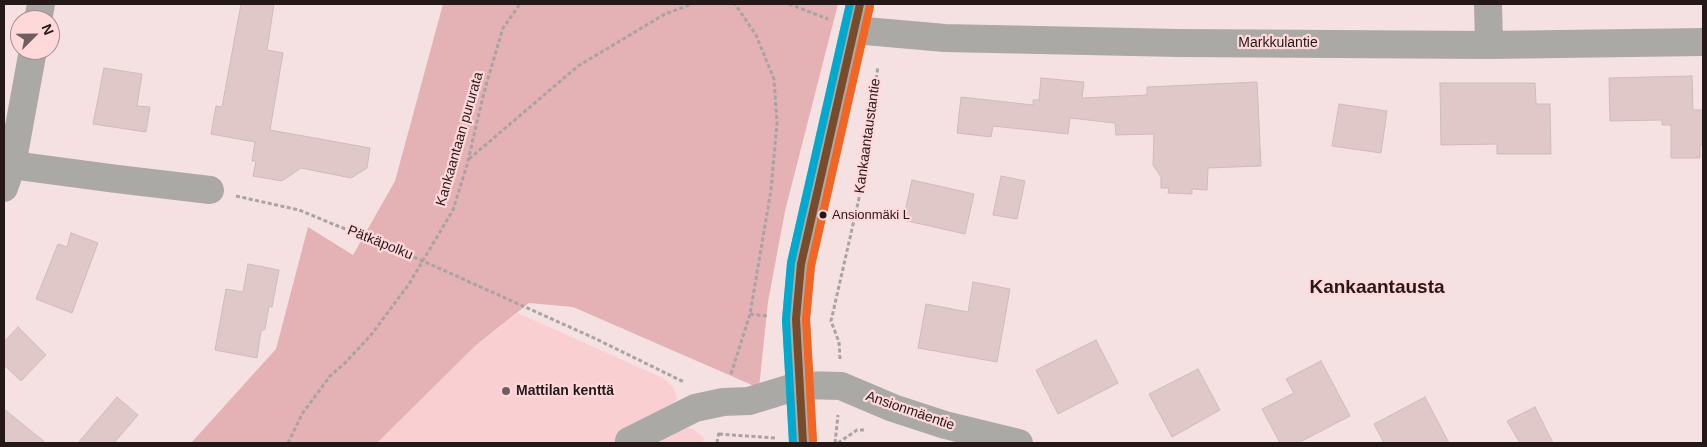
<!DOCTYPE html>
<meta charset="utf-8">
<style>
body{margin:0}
#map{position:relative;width:1707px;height:447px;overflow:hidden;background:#f6e1e2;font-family:Arial,sans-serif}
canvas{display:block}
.frame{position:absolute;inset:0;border:5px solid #251819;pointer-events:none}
.north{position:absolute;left:10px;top:10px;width:50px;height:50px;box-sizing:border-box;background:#ffd8da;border:1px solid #a88b8d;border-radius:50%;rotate:67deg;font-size:14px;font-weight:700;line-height:20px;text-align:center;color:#251819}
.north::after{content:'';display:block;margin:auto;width:18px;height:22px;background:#6e5e5f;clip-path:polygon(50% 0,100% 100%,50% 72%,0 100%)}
</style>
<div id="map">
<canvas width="1707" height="447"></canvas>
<div class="frame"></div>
<div class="north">N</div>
</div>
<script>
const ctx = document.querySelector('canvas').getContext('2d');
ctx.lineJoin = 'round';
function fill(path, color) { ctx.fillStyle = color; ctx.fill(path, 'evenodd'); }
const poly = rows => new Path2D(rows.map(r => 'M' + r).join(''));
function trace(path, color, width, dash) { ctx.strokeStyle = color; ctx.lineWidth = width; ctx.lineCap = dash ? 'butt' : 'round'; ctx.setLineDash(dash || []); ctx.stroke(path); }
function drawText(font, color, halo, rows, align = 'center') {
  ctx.font = font + ' Arial,sans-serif'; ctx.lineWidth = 4.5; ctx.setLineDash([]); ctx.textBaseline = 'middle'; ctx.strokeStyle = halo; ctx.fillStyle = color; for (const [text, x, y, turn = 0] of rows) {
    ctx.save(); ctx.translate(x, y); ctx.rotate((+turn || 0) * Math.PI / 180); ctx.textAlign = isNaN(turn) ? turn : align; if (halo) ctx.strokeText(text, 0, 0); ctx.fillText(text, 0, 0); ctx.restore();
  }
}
const green = poly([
 [518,313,663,378,673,387,676,394,677,399,629,443,377,443,475,346],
 [683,427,693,429,701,435,704,439,702,443,641,443]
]);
const forest = poly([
 [443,4,838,4,785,211,768,302,759,388,573,307,529,303,475,346,377,443,191,443,276,349,308,227,353,255,395,181]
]);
const building = poly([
 [241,4,274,4,267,50,283,53,270,130,370,148,367,168,351,178,301,168,282,181,253,176,256,161,252,161,255,142,211,134,216,106,222,107,241,4],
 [104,68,142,74,137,106,150,107,146,132,93,124,104,68],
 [1692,76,1693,110,1703,110,1703,145,1700,145,1700,158,1671,158,1671,125,1662,125,1662,120,1610,121,1609,78,1692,76],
 [1041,78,1084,82,1082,98,1147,95,1147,87,1257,82,1261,166,1208,168,1207,190,1192,189,1192,194,1168,193,1169,188,1161,188,1161,177,1153,165,1154,134,1116,135,1115,123,1070,118,1068,134,993,126,991,137,957,133,961,97,1033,105,1033,100,1039,100,1041,78],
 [1440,83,1535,83,1536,104,1550,104,1551,154,1497,154,1497,144,1441,145,1440,83],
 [1339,104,1387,111,1381,153,1332,146,1339,104],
 [1001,176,1025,181,1017,219,993,215,1001,176],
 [912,180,974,194,965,234,903,220,912,180],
 [71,233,98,243,72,313,36,299,58,244,67,247,71,233],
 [248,264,279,270,272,307,269,306,265,329,261,331,257,358,215,350,226,289,243,292,248,264],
 [973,282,1010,289,997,362,918,348,926,304,968,312,973,282],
 [18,327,46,355,21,381,4,365,4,342,18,327],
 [1096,340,1118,383,1058,414,1036,370,1096,340],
 [1321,361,1350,416,1298,443,1280,443,1262,409,1294,393,1286,379,1321,361],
 [1198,369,1220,410,1172,437,1149,394,1198,369],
 [117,397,138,415,114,443,78,443,117,397],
 [1425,397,1449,443,1384,443,1374,424,1425,397],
 [1535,407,1553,443,1520,443,1507,421,1535,407],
 [4,409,46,443,4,443,4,409]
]);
const path = poly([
 [789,4,828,19],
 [469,159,578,66,665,14,692,4],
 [236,196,299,210,423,261,594,338,684,382],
 [750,314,768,316],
 [840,359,839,342,831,321,860,194,878,66],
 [731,374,750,314,771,190,777,123,774,79,756,35,735,4],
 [719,434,775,438],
 [288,443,302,414,330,376,345,363,371,335,409,284,453,210,467,165,484,92,503,28,520,4],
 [717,443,719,432],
 [835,443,838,415],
 [838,443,857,430,866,430]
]);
const minor = poly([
 [1488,4,1489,45],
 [38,20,41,4],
 [854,30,945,38,1179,43,1489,45,1703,42],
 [12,165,117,179,210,190],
 [4,188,12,165,33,50],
 [629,441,695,408,723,402,749,401,801,385,841,386,893,408,945,425,1019,443],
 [803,443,796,319,801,264,860,4]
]);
const bus1 = poly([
 [803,443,796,319,801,264,860,4]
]);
const bus2 = poly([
 [813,442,806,319,811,266,870,6]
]);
const bus3 = poly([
 [793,443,786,320,791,263,850,4]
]);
const markers = [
 [823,215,4.5,"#251819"],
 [506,391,5,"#6e5e5f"]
];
const busNames = [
 ["Ansionmäki L",832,215]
];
const streetNames = [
 ["Markkulantie",1278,43],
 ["Kankaantaustantie",868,136,-82],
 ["Kankaantaan pururata",460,139,-74],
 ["Pätkäpolku",380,243,22],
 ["Ansionmäentie",910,411,19]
];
const poiNames = [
 ["Mattilan kenttä",516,391]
];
const districtNames = [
 ["Kankaantausta",1377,288]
];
fill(green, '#f9cfd2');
fill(forest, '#e4b1b5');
fill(building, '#e0c8c9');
trace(building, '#ccbcbc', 1);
trace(path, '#a9a4a3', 3, [4, 2.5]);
trace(minor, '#aba9a6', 28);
trace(bus1, '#7a4b2a', 8);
trace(bus2, '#f26522', 8);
trace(bus3, '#00a9ce', 8);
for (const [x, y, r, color] of markers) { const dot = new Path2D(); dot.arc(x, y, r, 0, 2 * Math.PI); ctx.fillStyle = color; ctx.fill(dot); trace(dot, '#ffd8da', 2); }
drawText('13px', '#251819', '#ffd8da', busNames, 'left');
drawText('14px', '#251819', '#ffd8da', streetNames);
drawText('bold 14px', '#251819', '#ffd8da', poiNames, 'left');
drawText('bold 19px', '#251819', '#ffd8da', districtNames);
</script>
